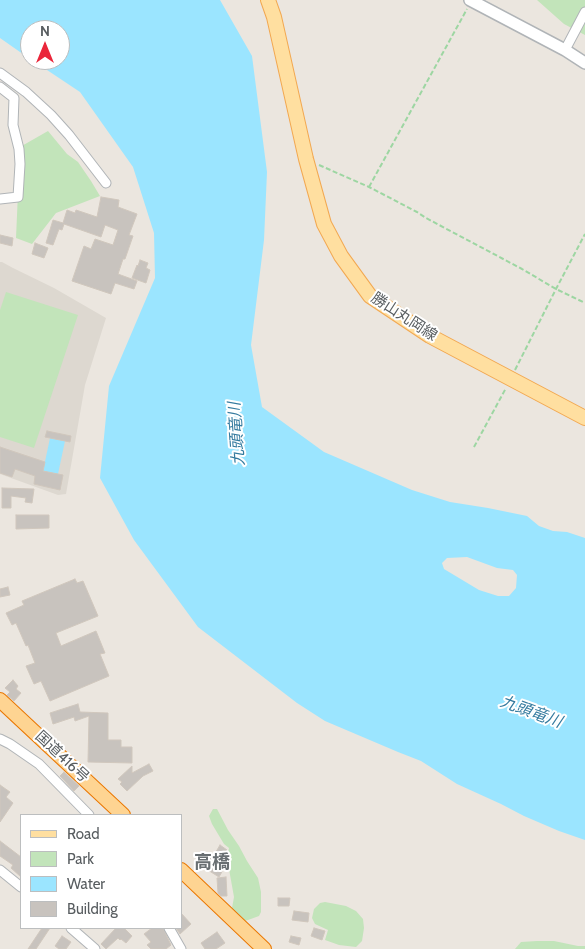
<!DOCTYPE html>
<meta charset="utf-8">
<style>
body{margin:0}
#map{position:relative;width:585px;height:949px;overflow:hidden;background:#ebe6df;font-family:Cabin,sans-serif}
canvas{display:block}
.legend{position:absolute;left:20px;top:814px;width:162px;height:115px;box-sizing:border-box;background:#fff;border:1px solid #bcbebf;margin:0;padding:6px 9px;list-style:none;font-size:15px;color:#585d60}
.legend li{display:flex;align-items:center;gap:10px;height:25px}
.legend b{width:25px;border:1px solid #bcbebf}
.north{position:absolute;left:20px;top:20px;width:50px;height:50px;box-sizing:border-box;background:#fff;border:1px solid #bcbebf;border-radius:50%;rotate:0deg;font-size:14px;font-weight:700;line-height:20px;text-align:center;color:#585d60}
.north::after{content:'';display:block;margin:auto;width:18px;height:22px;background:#ea263a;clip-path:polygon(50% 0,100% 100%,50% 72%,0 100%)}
</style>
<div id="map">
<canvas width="585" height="949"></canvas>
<ul class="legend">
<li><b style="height:6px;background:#ffdfa0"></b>Road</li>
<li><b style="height:14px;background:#c2e4ba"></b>Park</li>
<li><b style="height:14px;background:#9be5ff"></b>Water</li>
<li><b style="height:14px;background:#c8c3be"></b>Building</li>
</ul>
<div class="north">N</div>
</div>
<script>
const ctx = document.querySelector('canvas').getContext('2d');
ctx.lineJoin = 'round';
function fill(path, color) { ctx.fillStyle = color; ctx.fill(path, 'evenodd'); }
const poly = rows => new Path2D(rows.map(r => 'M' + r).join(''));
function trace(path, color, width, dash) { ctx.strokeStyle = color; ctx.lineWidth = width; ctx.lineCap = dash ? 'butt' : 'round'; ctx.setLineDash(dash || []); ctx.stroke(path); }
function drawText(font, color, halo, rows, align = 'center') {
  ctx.font = font + ' Cabin,"Noto Sans JP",sans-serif'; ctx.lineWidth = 4; ctx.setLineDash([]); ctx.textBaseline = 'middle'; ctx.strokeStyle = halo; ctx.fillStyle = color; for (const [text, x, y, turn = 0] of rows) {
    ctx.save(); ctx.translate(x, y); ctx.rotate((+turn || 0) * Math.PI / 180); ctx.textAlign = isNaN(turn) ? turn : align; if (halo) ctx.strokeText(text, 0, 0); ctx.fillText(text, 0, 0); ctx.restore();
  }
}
const education = poly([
 [0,262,2,262,13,268,54,288,106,318,85,385,66,494,58,495,0,474]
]);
const green = poly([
 [537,0,585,0,585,35,564,24],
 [48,131,67,154,78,162,91,181,100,196,56,213,32,244,16,238,20,147],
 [6,292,78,315,34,448,0,437,0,310],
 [213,809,217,809,228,830,239,846,247,861,258,878,261,892,261,912,259,916,248,920,244,921,234,911,232,908,234,897,227,858,229,848,224,844,212,824,209,816],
 [325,902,346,906,356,911,363,919,364,928,362,941,356,947,339,945,325,940,328,930,315,924,312,918,314,909,320,903],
 [537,941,554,941,578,946,585,946,585,949,515,949,521,942]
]);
const water = poly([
 [0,0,220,0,252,56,267,172,264,240,251,345,262,407,324,452,412,490,450,502,488,508,527,516,539,526,553,531,567,532,585,538,585,840,559,831,524,816,501,804,457,784,421,761,398,752,325,721,297,703,198,627,134,540,100,478,109,386,155,278,154,233,133,167,80,92,32,60,60,60,60,30,30,30,30,59,0,38],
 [467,557,497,568,513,570,517,575,516,588,509,596,498,596,479,590,444,569,442,563,447,558],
 [50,438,65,441,58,474,43,471]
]);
const building = poly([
 [101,197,119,200,118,207,137,214,129,235,133,236,125,259,123,259,118,274,137,281,134,289,115,283,111,294,72,281,84,246,91,249,95,239,113,245,118,230,105,225,101,237,64,224,62,230,59,229,53,245,46,243,53,220,63,223,67,210,75,213,76,210,97,217,101,197],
 [0,235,13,238,12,246,0,243,0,235],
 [35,243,48,248,44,258,32,254,35,243],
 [140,260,148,263,146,268,150,270,146,283,132,278,137,265,138,266,140,260],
 [47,431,71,436,70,442,45,437,47,431],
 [0,447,45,462,43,471,63,475,60,490,34,484,35,476,15,469,12,477,0,473,0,447],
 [2,488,34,489,32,503,25,502,26,498,11,496,11,508,2,508,2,488],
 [16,515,49,515,49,528,16,529,16,515],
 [75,579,77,583,83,581,98,616,56,633,61,646,96,631,105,653,100,654,109,676,50,701,41,681,34,684,26,666,35,663,28,645,26,646,16,623,12,625,6,613,24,605,22,601,75,579],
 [8,587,10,595,0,597,0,589,8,587],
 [13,680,18,686,16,689,21,693,14,701,7,695,10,692,5,688,13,680],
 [78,704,80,712,108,713,108,740,121,740,121,747,132,747,132,763,88,762,89,716,75,721,74,717,53,724,50,713,78,704],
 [149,764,153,771,143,776,127,791,120,784,122,782,118,779,132,766,132,773,149,764],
 [64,772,79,786,74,791,60,776,64,772],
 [0,785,10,792,6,797,13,803,0,822,0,785],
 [0,841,21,857,21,877,11,868,13,865,0,856,0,841],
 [220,845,227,850,217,866,223,870,219,877,203,867,210,856,213,857,220,845],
 [226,877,227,896,221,896,218,893,217,878,226,877],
 [278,898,290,898,289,906,278,906,278,898],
 [294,911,309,913,308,922,292,920,294,911],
 [181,913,191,924,180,934,176,928,181,928,181,913],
 [42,928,50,928,36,949,28,949,42,928],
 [116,928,124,928,132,936,126,943,121,939,120,940,118,938,106,949,101,944,116,928],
 [152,928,163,928,171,945,166,949,151,949,147,945,151,942,144,934,152,928],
 [314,928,325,931,322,940,311,936,314,928],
 [217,932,225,943,216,949,205,949,201,943,217,932],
 [62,936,71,942,66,949,59,949,55,946,62,936],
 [291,936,301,938,299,945,289,942,291,936]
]);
const path = poly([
 [319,165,369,187,417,212,426,218,522,269,556,289,585,303],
 [369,187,467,9],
 [515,370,556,289,585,234],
 [474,447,506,388]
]);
const minor = poly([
 [565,50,585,12],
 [0,73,26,92,51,115,69,135,106,183],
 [0,87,14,98,13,125,19,149,20,164,18,197,0,199],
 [0,739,10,744,39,764,89,815],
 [0,870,21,887],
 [71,928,95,949],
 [169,928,181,949]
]);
const tertiary = poly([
 [470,0,565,50,585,63]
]);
const primary = poly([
 [268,0,274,17,306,159,324,224,341,256,370,296,430,336,585,418]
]);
const trunk = poly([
 [0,700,123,815],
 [181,870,264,949]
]);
const streetNames = [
 ["勝山丸岡線",404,317,33],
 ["国道416号",62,757,43]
];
const waterNames = [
 ["九頭竜川",237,434,-94],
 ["九頭竜川",531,712,20]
];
const quarterNames = [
 ["高橋",212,863]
];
fill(education, '#ddd8d0');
fill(green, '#c2e4ba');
fill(water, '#9be5ff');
fill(building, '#c8c3be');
trace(building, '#d0c7bd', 1);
trace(minor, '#b0b4b7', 11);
trace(tertiary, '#b0b4b7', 14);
trace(primary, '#f2a851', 16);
trace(trunk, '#ea7700', 16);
trace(path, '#9dd6a2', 2, [5, 2.5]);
trace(minor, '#fff', 9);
trace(tertiary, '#fff', 11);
trace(primary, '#ffdfa0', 14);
trace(trunk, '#fed492', 14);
drawText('15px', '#585d60', '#fff', streetNames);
drawText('italic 16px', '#357b9f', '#fff', waterNames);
drawText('bold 18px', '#696f72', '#fff', quarterNames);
</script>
